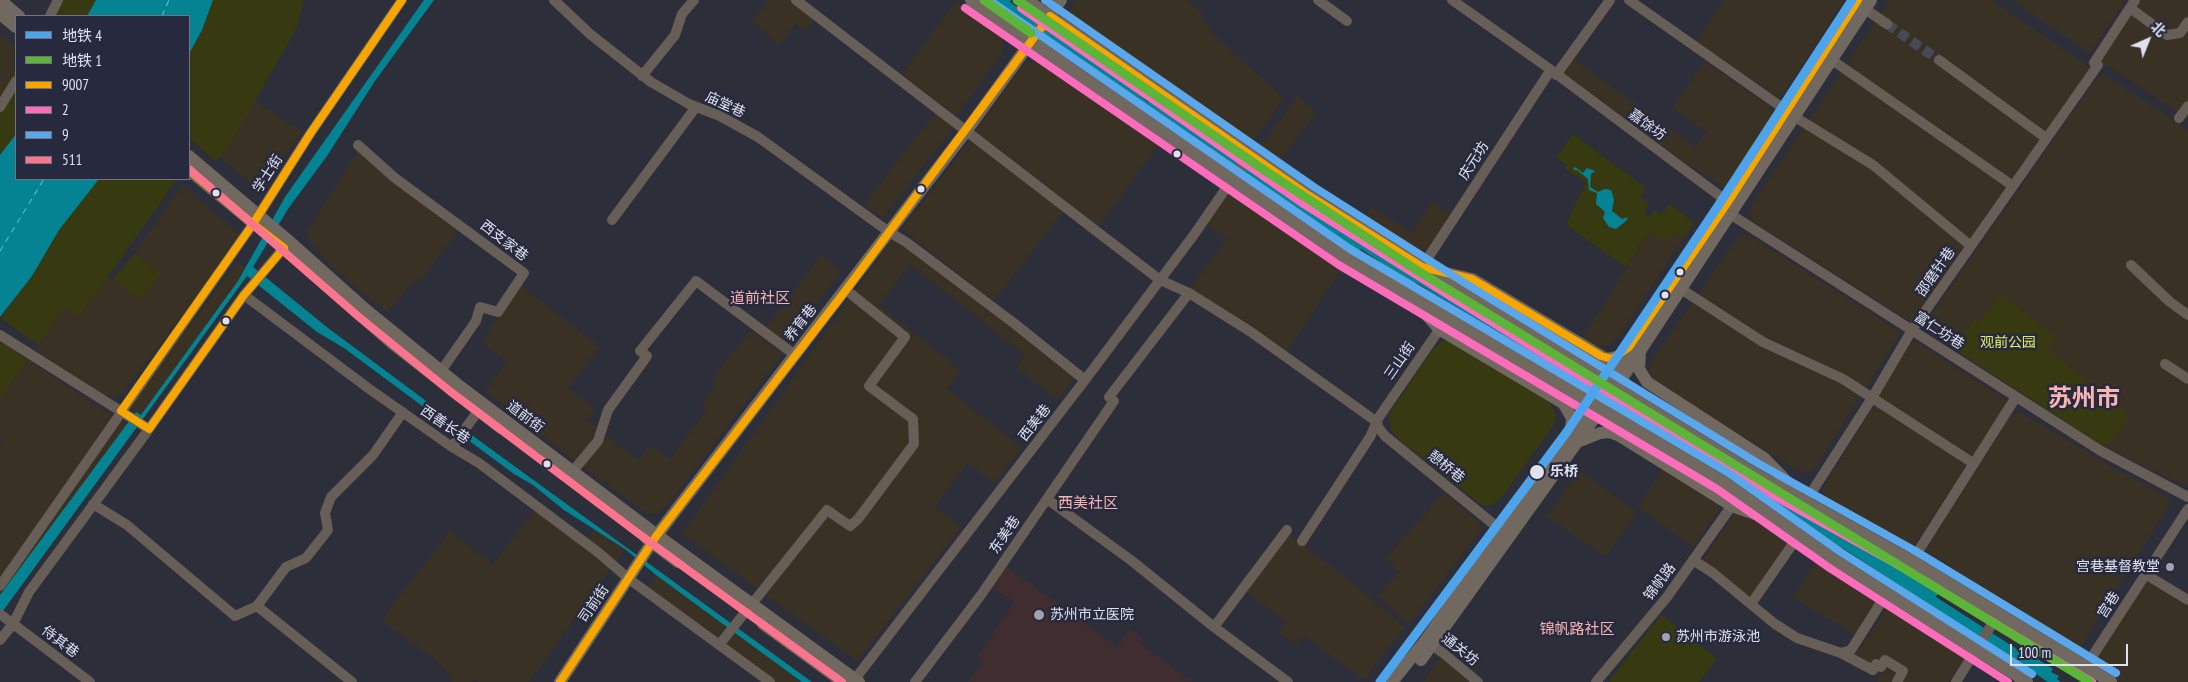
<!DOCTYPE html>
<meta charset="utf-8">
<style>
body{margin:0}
#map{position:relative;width:2188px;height:682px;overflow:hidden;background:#2c2e39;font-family:"PT Sans Narrow","Noto Sans SC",sans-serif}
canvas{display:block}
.legend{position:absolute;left:15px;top:15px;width:175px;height:165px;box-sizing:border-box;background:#272a3e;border:1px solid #717384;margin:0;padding:6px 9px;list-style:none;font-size:15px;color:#dfe1ee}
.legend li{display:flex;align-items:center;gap:10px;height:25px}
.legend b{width:25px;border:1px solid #717384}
.north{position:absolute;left:2123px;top:15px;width:50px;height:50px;-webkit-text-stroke:4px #272a3e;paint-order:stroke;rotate:44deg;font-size:14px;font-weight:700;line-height:20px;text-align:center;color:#dfe1ee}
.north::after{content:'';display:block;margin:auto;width:18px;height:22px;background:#dfe1ee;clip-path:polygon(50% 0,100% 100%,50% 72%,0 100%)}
.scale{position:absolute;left:2010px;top:644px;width:118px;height:22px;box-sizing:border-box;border:2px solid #dfe1ee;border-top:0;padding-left:6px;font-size:15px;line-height:18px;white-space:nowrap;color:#dfe1ee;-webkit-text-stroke:4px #272a3e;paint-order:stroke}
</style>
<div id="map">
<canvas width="2188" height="682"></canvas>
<ul class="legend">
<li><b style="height:6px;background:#4da4eb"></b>地铁 4</li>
<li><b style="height:6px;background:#5cb439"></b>地铁 1</li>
<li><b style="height:6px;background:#f7a600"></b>9007</li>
<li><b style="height:6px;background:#fb6dba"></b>2</li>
<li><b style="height:6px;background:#5aa8eb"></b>9</li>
<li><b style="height:6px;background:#fc738d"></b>511</li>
</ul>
<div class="north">北</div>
<div class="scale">100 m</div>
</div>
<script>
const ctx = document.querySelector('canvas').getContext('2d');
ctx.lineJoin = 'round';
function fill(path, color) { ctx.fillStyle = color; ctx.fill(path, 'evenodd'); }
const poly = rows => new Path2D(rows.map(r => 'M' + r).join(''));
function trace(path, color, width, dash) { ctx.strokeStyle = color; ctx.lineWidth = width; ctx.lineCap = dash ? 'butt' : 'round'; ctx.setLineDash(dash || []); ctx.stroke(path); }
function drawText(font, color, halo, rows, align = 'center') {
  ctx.font = font + ' "PT Sans Narrow","Noto Sans SC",sans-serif'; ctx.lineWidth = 5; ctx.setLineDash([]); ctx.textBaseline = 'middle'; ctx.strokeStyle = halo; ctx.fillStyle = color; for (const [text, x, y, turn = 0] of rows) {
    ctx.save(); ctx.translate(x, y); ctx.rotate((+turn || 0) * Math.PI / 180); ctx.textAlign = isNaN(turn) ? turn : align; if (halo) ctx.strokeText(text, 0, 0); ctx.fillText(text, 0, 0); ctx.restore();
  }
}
const commercial = poly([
 [768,0,797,0,814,18,805,31,796,24,779,45,752,22],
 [1076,0,1186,0,1204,13,1200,18,1211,28,1209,30,1284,98,1250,145,1247,145,1065,16],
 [1724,0,1845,0,1780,99,1695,42],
 [1890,0,1992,0,2090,68,1911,322,1754,222,1750,216,1752,204],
 [2012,0,2126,0,2090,53],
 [2141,0,2188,0,2188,119,2100,61],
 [956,1,997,30,1004,44,1001,55,956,116,902,74],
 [0,34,16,47,16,69,0,96],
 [1571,57,1696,147,1706,131,1672,108,1704,61,1770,106,1774,116,1728,190,1686,163,1561,72],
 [1029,62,1037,62,1052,66,1161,141,1099,226,975,131,1023,65],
 [2103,74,2188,130,2188,484,2176,482,2101,445,2105,445,2129,415,2049,350,2058,339,2001,294,1978,322,1974,319,1954,349,1922,328,2096,79],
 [1297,96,1317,111,1278,163,1259,149],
 [255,101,302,132,260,192,219,156,233,139],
 [936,112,954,127,883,218,864,204],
 [971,140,1064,211,993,301,902,229],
 [360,148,462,225,418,284,413,281,388,312,351,284,323,258,308,239,307,231],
 [183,185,199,201,241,234,210,281,121,394,116,397,103,396,36,350,66,307,79,316,109,276,139,299,147,291,161,274,135,252],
 [1231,190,1237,192,1344,265,1287,351,1190,289,1226,239,1205,223],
 [1431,202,1451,215,1430,248,1426,250,1416,251,1404,245,1363,220,1371,207,1412,233],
 [1649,232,1669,236,1676,233,1684,238,1619,336,1607,346,1596,347,1582,339],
 [1743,235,1750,236,1901,332,1815,468,1808,473,1800,472,1663,387,1651,377,1649,370,1652,360,1735,241],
 [894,237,985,305,1074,378,1058,400,1016,367,1025,355,910,264,879,305,961,370,947,389,1022,447,995,483,967,463,935,506,961,527,857,661,682,534],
 [821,255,842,271,785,342,766,327],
 [238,262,245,267,238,281,141,415,128,406],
 [518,283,600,347,568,387,595,409,586,420,638,460,650,445,670,459,707,409,701,404,716,384,711,379,751,330,782,354,666,507,658,513,648,514,572,459,485,391,507,362,482,343],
 [1917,342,2008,401,1911,550,1829,503,1823,492,1824,486,1872,409,1881,406,1877,398,1909,344],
 [27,359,127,426,0,595,0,446,3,441,0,439,0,399],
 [2020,412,2097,458,2167,497,2171,502,2079,649,1974,586,1950,566,1925,551,2010,416],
 [1662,469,1721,506,1694,547,1637,507],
 [1579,470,1637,512,1605,557,1547,516],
 [1444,492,1478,521,1481,530,1409,624,1378,596,1399,572,1385,559],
 [535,509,583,544,594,529,625,549,529,682,479,682,475,679,472,682,453,682,448,673,430,656,381,620,450,531,493,564],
 [1746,510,1794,544,1756,601,1701,563,1735,512],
 [1285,531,1344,576,1405,627,1364,680,1304,636,1296,645,1279,632,1287,622,1242,589],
 [1817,560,1884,601,1860,638,1793,597],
 [655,574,728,626,716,638,648,587],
 [2148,582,2188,606,2188,682,2121,682,2093,664,2145,583],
 [1889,604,1965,650,1965,657,1948,682,1877,682,1883,670,1855,656],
 [735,631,802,682,775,682,724,644],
 [1440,658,1469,682,1422,682]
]);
const medical = poly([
 [1006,566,1117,647,1130,629,1142,637,1140,643,1193,682,968,682,984,661,978,656,1014,602,991,586]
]);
const green = poly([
 [61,0,96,0,87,16,52,16],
 [213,0,304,0,297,28,233,139,215,161,189,138,189,54,202,30],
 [16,68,16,134,0,155,0,95],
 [1573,134,1646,188,1640,197,1649,204,1644,212,1650,216,1654,210,1661,215,1669,204,1694,222,1684,238,1676,233,1673,238,1669,236,1665,242,1649,232,1626,267,1566,225,1586,182,1565,169,1567,165,1556,157],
 [99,179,177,179,109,276,79,316,65,307,39,345,0,318,32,276,59,230],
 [135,253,161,274,139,299,113,279],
 [2001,294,2058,339,2049,350,2129,415,2109,443,2101,445,1954,349,1974,319,1978,322],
 [0,341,27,359,0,399],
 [1447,341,1454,343,1546,400,1552,406,1556,415,1555,423,1502,497,1491,506,1482,505,1401,441,1392,431,1389,422,1391,411,1434,348,1441,342],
 [1661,615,1717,659,1699,682,1612,682,1610,680]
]);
const water = poly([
 [96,0,213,0,202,30,189,54,189,16,87,16],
 [424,0,434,0,375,81,327,156,288,209,253,267,328,328,488,447,812,682,802,682,656,575,625,549,564,510,533,485,514,474,344,348,317,332,247,276,0,615,0,595,136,412,141,415,238,281,285,197],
 [995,0,1011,0,1010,2,1089,56,1088,58,1134,90,1148,102,1150,96,1226,149,1225,151,1311,213,1346,234,1348,231,1393,257,1395,262,1543,350,1553,359,1626,404,1658,421,1939,592,1936,597,2034,660,2036,658,2053,669,2051,672,2059,676,2057,679,2061,682,2048,682,1672,437,1622,409,1417,283,1410,284,1378,265,1380,262,1361,249,1358,252,1316,226,1268,193,1266,189,1209,150,1209,148,1166,118,1153,110,1151,112,1056,47,1057,44],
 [16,134,16,179,99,179,59,230,32,276,0,317,0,155],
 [1575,167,1583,173,1587,168,1595,171,1591,174,1590,187,1598,192,1605,189,1611,190,1614,200,1612,211,1622,219,1628,217,1626,221,1616,229,1609,227,1603,218,1605,212,1596,204,1597,193,1589,190,1588,179,1577,170,1573,170]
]);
const ferry = poly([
 [162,16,169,0],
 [0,251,44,179]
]);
const minorTunnel = poly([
 [1887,24,1939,60]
]);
const minor = poly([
 [554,0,590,34,651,82,689,104,720,116,758,137,889,232,906,242,1015,324,1085,380],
 [796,0,1160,280,1189,293,1251,332,1377,422],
 [1318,0,1347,21],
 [1452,0,1547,67,1728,202],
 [1629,0,1787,111],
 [2130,8,2167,35,2180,33,2188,22],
 [1865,9,1887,24],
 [50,16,58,0],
 [1832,60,2013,186],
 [1939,60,2046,138],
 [2094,63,2135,0],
 [1556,75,1610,0],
 [642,76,675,35,682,14,694,0],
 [0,107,16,81],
 [1795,117,1873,165,1971,246],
 [2179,118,2188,106],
 [358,145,395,178,524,273,498,312,480,307,476,321,441,371],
 [1730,214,2101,451,2188,497],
 [612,220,696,107],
 [2131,265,2170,302,2188,315],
 [1422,267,1550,71],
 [1681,289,1763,342,1843,379,1973,463],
 [244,295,368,388,452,447,479,463,599,553,629,579,770,682],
 [0,335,149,429],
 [2165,364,2188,379],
 [1109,397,1189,293],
 [1377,422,1378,427,1385,436,1502,531],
 [452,447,478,411],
 [572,472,598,441,608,410,647,356,640,351,696,281,795,355],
 [1047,499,1132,561,1214,627,1288,682],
 [1806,501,1872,398,1912,330,2098,65],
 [93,504,127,525,235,616,257,606,286,567,306,558,328,530,325,513,331,497,373,455,403,412],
 [1302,541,1370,437,1379,417,1448,317],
 [1693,560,1713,573,1775,624,1797,638,1841,653,1851,650,1887,593],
 [1912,561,2016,397],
 [2145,574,2188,600],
 [0,586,253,224,310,134,402,0],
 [1751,604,1799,535],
 [257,606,352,682],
 [0,614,90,682],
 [1214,627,1287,530],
 [0,640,13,624,29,592,149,429,244,295,287,244],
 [1426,641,1443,653,1478,682],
 [719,645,827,510,850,526,858,519,914,444,913,419,869,386,905,337,846,290],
 [1841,653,1873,670,1876,664,1881,667,1885,660,1903,671,1897,682],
 [2086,666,2188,509],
 [855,679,1085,380,1193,236,1249,155],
 [915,682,981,595,1114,401],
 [1596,682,1667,597,1740,494],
 [1956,682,1999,613]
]);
const major = poly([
 [0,0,19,16],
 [971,0,1345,257,1722,481,1836,561,2027,682],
 [1027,0,1308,195,1463,293,1754,473,1912,561,2111,682],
 [0,14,16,27],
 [189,156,289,241,365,309,457,384,657,535,859,682],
 [189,170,284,248,393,344,501,428],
 [1433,270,1472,279,1606,359,1617,357,1625,351],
 [1417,304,1439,329,1563,403,1572,418,1571,432],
 [1640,352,1639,369,1647,382,1764,458,1797,492],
 [1613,371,1728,202,1858,0],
 [1623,377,1871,0],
 [1580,441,1600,433,1609,432,1618,435,1732,506,1767,518],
 [646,538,678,562],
 [763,624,843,682],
 [1421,660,1593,420],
 [560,682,657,535,967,130,1061,0],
 [1392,682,1425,641,1584,414]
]);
const majorBridge = poly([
 [1584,414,1613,371],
 [1593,420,1623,377]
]);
const bus1 = poly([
 [189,170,253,224],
 [253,224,284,248,244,295,149,429,121,411,253,224],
 [253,224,310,134,402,0],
 [560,682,657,535,846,290,1050,16,1308,195,1422,267,1472,279,1601,356,1612,359,1629,347,1728,202,1858,0]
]);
const bus2 = poly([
 [965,8,1339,265,1717,489,1831,569,2008,682],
 [1021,8,1302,203,1458,301,1749,482,1907,570,2092,682]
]);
const bus3 = poly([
 [989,0,1350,249,1727,472,1842,553,2032,674],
 [1045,0,1314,187,1468,285,1759,464,1917,552,2116,673]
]);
const bus4 = poly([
 [189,169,359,317,451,392,651,543,842,682]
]);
const metro1 = poly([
 [1380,682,1566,433,1718,206,1852,0]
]);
const metro2 = poly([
 [984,0,1031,33],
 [1017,0,1267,172,1418,271,2090,682]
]);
const markers = [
 [1177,154,4.5,"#dfe1ee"],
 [921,189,4.5,"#dfe1ee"],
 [216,193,4.5,"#dfe1ee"],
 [1680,272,4.5,"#dfe1ee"],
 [1665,295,4.5,"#dfe1ee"],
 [226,321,4.5,"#dfe1ee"],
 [547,464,4.5,"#dfe1ee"],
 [1537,472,8,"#dfe1ee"],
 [2170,567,5,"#a0a2af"],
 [1039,615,6,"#a0a2af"],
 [1666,637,5,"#a0a2af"]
];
const streetNames = [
 ["庙堂巷",725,105,25],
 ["嘉馀坊",1647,125,36],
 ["庆元坊",1474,161,-57],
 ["学士街",268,174,-57],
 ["西支家巷",504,241,38],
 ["邵磨针巷",1936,272,-55],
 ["养育巷",801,323,-52],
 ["富仁坊巷",1939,331,33],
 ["三山街",1400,361,-55],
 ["道前街",525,417,37],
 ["西美巷",1035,423,-52],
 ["西善长巷",445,425,34],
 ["憩桥巷",1446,467,39],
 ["东美巷",1005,535,-56],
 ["锦帆路",1660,582,-53],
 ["司前街",594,604,-56],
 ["宫巷",2109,605,-57],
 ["侍其巷",60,642,37],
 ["通关坊",1460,650,38]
];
const parkNames = [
 ["观前公园",2008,343]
];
const stopNames = [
 ["乐桥",1550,472]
];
const poiNames = [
 ["宫巷基督教堂",2160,567,"right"],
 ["苏州市立医院",1050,615],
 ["苏州市游泳池",1676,637]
];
const neighbourhoodNames = [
 ["道前社区",760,299],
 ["西美社区",1088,504],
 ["锦帆路社区",1577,630]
];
const townNames = [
 ["苏州市",2084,399]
];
fill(commercial, '#3a3125');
fill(medical, '#3f2d2f');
fill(green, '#373910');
fill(water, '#048493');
trace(ferry, '#42daee', 1, [6, 5]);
trace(minorTunnel, '#474954', 10, [10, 5]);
trace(minor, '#675f57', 10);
trace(major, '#71685f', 12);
trace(majorBridge, '#71685f', 12);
trace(bus1, '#f7a600', 8);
trace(bus2, '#fb6dba', 8);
trace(bus3, '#5aa8eb', 8);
trace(bus4, '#fc738d', 8);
trace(metro1, '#4da4eb', 9);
trace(metro2, '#5cb439', 9);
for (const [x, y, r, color] of markers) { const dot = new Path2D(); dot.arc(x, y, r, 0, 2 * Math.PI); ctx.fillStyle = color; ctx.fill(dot); trace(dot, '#272a3e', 2); }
drawText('14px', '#dfe1ee', '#272a3e', streetNames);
drawText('14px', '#e2eb65', '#272a3e', parkNames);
drawText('bold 14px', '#dfe1ee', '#272a3e', stopNames, 'left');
drawText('14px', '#dfe1ee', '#272a3e', poiNames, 'left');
drawText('15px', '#f8b4b0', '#272a3e', neighbourhoodNames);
drawText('bold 24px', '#f8b4b0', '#272a3e', townNames);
</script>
